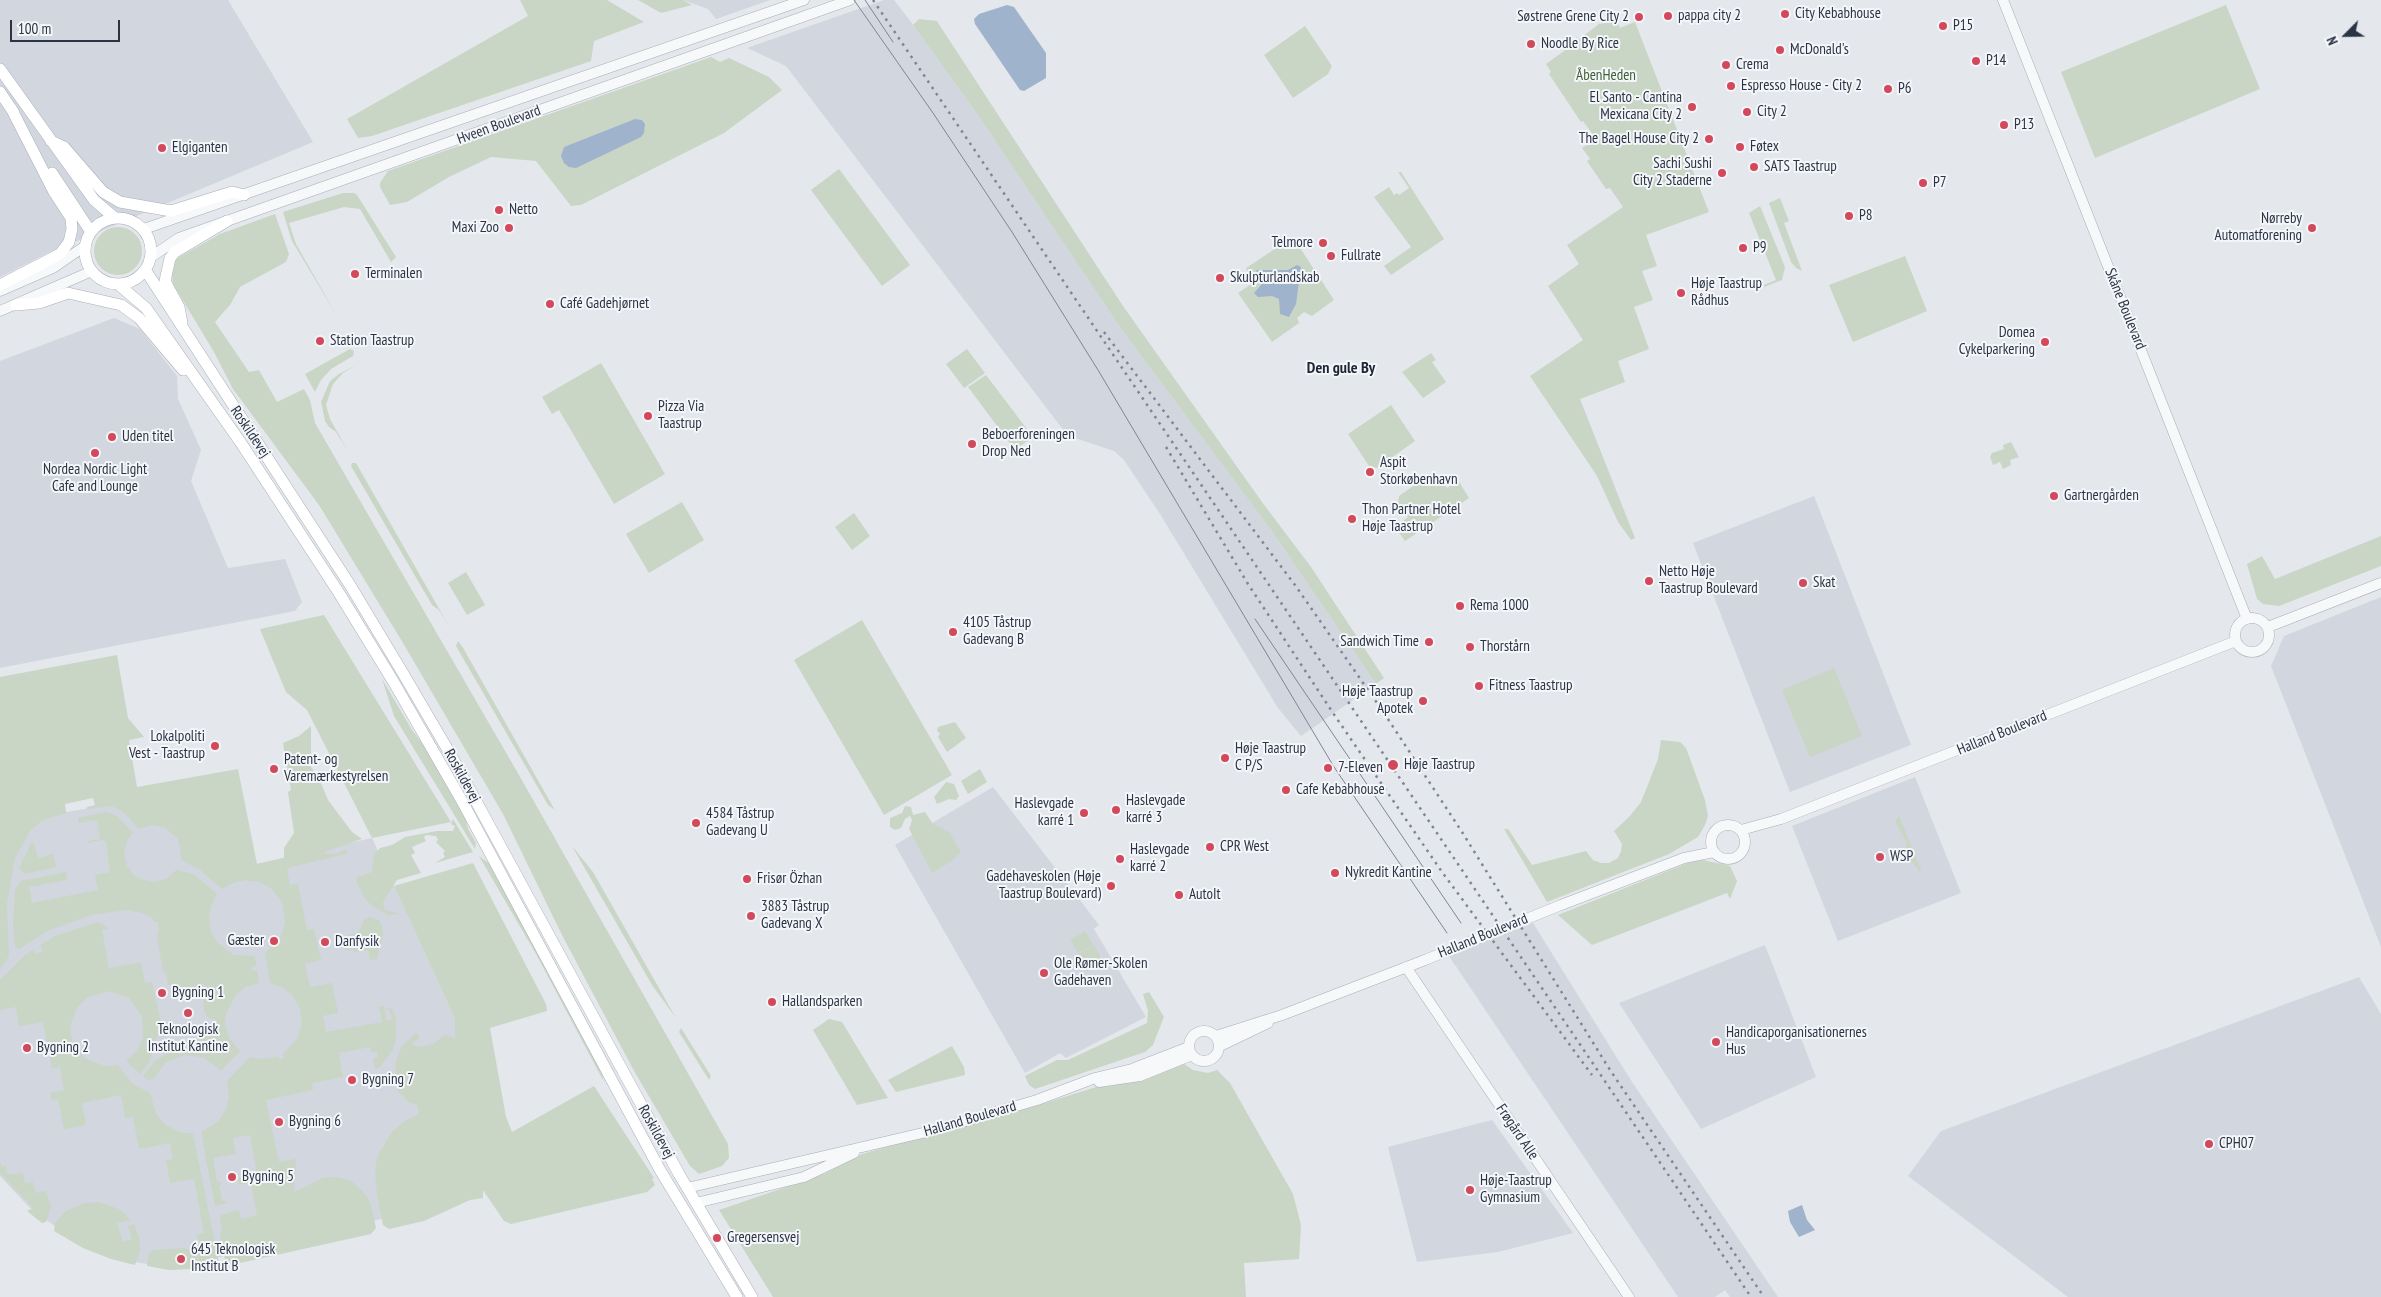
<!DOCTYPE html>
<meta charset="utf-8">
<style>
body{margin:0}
#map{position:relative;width:2381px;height:1297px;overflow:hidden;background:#e4e7ec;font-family:"PT Sans Narrow",sans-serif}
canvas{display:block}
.north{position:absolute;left:2321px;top:10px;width:50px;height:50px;-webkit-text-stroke:4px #f4f6f9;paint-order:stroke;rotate:247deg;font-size:14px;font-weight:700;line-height:20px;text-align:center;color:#2b3445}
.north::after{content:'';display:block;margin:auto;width:18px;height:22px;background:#2b3445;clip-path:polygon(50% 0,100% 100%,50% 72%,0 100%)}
.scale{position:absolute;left:10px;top:20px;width:110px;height:22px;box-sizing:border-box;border:2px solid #2b3445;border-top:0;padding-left:6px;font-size:15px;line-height:18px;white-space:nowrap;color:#2b3445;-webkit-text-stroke:4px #f4f6f9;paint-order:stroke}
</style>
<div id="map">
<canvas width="2381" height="1297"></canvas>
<div class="north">N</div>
<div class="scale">100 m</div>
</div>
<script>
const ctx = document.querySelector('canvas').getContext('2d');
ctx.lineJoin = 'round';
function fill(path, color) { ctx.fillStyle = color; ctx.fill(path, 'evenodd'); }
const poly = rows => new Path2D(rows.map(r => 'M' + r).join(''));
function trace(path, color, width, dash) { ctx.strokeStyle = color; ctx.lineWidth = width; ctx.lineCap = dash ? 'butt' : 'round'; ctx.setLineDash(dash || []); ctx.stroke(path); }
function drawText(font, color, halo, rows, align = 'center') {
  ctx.font = font + ' "PT Sans Narrow",sans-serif'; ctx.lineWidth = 4; ctx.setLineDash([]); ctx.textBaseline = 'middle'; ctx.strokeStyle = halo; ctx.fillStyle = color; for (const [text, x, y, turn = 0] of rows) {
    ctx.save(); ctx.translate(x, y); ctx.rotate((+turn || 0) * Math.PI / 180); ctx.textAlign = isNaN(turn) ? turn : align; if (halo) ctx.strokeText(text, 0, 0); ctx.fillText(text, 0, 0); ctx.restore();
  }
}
const built = poly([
 [0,0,228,0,313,142,46,254,0,277],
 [683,0,770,0,716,19,708,9],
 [884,0,894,0,908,18,978,115,1121,329,1271,530,1376,684,1301,736,1278,708,1160,514,1124,460,1114,451,1072,437,1061,427,786,66,747,48],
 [114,318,140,329,177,376,178,399,201,450,191,481,228,568,285,559,302,602,295,611,0,668,0,361],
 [1814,496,1911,745,1790,792,1693,543],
 [2381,597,2381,947,2271,666,2284,636],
 [0,770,15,821,113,804,167,821,212,874,372,838,455,1019,458,1106,424,1209,173,1268,122,1260,72,1239,29,1207,0,1176],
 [1915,777,1961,893,1838,941,1792,826],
 [993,787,1099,925,1094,929,1146,1017,1066,1058,1060,1053,1025,1073,895,845],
 [1533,923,1632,1082,1778,1297,1730,1297,1725,1290,1715,1297,1678,1297,1449,956],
 [1765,945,1816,1077,1701,1129,1619,1003],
 [2359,977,2381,1014,2381,1297,2068,1297,1908,1176,1941,1131],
 [1492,1120,1573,1233,1498,1252,1417,1262,1388,1147]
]);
const green = poly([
 [520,0,607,0,644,22,594,41,591,61,372,136,358,138,347,119,528,16],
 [638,0,683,0,692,5,661,13],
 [2226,5,2260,89,2095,158,2061,72],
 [919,19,937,21,944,32,1123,306,1262,502,1311,567,1384,678,1376,684,1271,530,1121,329,978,115,913,25],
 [1617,21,1620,28,1635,22,1709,212,1646,235,1657,266,1642,271,1653,300,1634,307,1649,349,1618,361,1625,382,1580,399,1635,538,1631,540,1618,522,1597,476,1530,376,1583,340,1548,286,1579,264,1567,245,1623,207,1610,188,1606,189,1587,161,1590,159,1582,148,1596,139,1583,121,1581,122,1549,74,1551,72,1546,64,1564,51,1577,37,1578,40,1599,24],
 [1305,26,1332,66,1328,74,1293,98,1264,55],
 [711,57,720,62,729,58,769,77,782,90,724,133,581,205,571,206,536,161,491,157,449,177,407,202,390,205,380,187,380,183,388,171],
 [839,169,910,265,882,286,811,190],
 [1398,172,1401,172,1444,239,1391,275,1384,266,1411,247,1374,197,1389,187,1394,195,1397,193,1399,195,1409,188],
 [343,193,354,193,357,195,396,257,391,262,360,209,344,207,289,223,296,244,337,316,292,241,283,212],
 [1780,198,1789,221,1784,223,1802,271,1796,268,1791,262,1769,203],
 [1760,206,1785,267,1782,280,1764,287,1764,285,1776,280,1749,213],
 [275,214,289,254,286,262,240,287,230,305,215,322,249,372,259,370,277,402,304,389,310,400,315,423,519,775,728,1144,729,1158,722,1166,699,1174,690,1166,633,1069,562,935,503,814,403,643,319,505,233,389,214,352,173,284,172,273,176,259,220,234],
 '94 251a24 24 0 1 1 48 0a24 24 0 1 1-48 0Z',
 [1293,237,1334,300,1312,316,1304,312,1297,318,1299,323,1272,342,1238,293,1253,283,1246,268],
 [1905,256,1927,311,1853,342,1829,285],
 [350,349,354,351,353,356,331,369,321,380,315,392,305,374],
 [967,349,985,373,964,388,946,364],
 [1431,353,1436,360,1432,362,1446,382,1423,398,1402,372],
 [601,363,665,474,614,504,559,410,552,414,542,397],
 [356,365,343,373,333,384,326,405,330,419,348,451,336,432,329,427,325,421,321,402,330,381,339,374],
 [986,375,1033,437,1015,450,968,387],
 [1391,405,1415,441,1377,468,1369,466,1348,434],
 [2011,442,2019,457,2010,460,2011,465,2003,469,2000,462,1993,465,1990,457,1992,453,2004,449,2003,445],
 [352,463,356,463,450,628,439,610,432,605,351,466],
 [1435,471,1447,488,1458,480,1469,498,1405,541,1395,527,1408,517,1398,504,1399,496],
 [682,502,704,540,649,573,626,534],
 [854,513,870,536,852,550,835,527],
 [2381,536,2381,566,2279,606,2263,604,2257,599,2247,564,2262,556,2275,579],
 [466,572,485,605,467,615,448,583],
 [324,615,451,822,372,838,307,710,286,692,260,629],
 [862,620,952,775,884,815,794,660],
 [458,641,462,646,565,828,555,810,548,805,456,646],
 [117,655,128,718,144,737,129,740,137,787,238,769,257,864,284,858,284,848,294,833,288,792,291,790,283,743,299,736,311,726,311,767,318,776,328,800,352,832,362,839,324,852,326,854,336,854,345,850,348,852,346,854,287,868,290,885,298,884,307,930,314,929,321,960,305,963,310,987,332,983,338,1013,323,1016,326,1032,382,1022,379,1006,384,1006,387,1021,392,1019,389,1009,386,1009,386,1007,392,1009,396,1017,396,1040,392,1051,380,1067,375,1069,373,1058,378,1057,377,1051,371,1052,370,1047,339,1053,343,1077,312,1083,313,1090,266,1100,279,1162,296,1159,294,1192,323,1178,337,1177,351,1181,363,1191,371,1204,376,1228,371,1234,231,1265,225,1260,220,1235,222,1232,220,1215,239,1210,241,1219,257,1215,251,1183,239,1185,238,1178,257,1174,250,1135,233,1138,236,1154,213,1158,217,1182,221,1182,221,1185,219,1186,222,1201,227,1201,227,1203,215,1206,201,1132,219,1121,226,1109,229,1095,227,1081,250,1057,263,1059,278,1057,280,1060,284,1058,283,1054,298,1038,302,1024,300,1009,293,996,282,987,270,983,265,953,280,939,285,923,282,902,272,889,260,882,246,880,233,883,222,889,199,869,181,860,181,852,178,839,164,827,153,825,138,829,126,814,112,806,87,809,87,807,95,805,93,798,65,804,66,813,43,820,30,831,15,858,7,904,9,956,0,969,0,677],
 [1834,668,1862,736,1810,757,1782,690],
 [382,679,412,730,428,751,466,820,468,829,476,843,475,849,394,716],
 [955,722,966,738,947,752,938,737,940,733,937,731,938,727],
 [1661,740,1680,742,1686,748,1705,800,1708,816,1705,825,1698,837,1669,854,1547,902,1504,829,1508,829,1532,865,1586,851,1593,860,1601,863,1609,863,1618,858,1621,851,1622,844,1614,831,1630,816,1641,802,1658,759],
 [980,769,987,782,968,794,961,781],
 [946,782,954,784,959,796,956,800,949,799,937,804,934,797],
 [905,806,911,807,913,815,925,812,933,824,949,832,961,852,950,862,932,873,909,829,912,820,910,816,905,819,901,828,895,830,890,827,890,818,902,813],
 [107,812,117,816,133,833,128,839,124,853,127,866,134,875,143,880,155,882,168,878,176,870,193,874,217,894,211,906,209,919,211,932,218,943,234,955,254,956,257,966,251,968,252,971,257,970,259,983,245,987,235,996,226,1014,225,1024,229,1038,240,1051,221,1071,205,1058,185,1055,166,1062,153,1079,148,1080,143,1076,155,1061,174,1049,174,1043,211,1035,209,1027,217,1025,217,1020,208,1018,204,1011,203,1002,206,986,203,984,195,991,184,994,176,990,172,985,168,985,166,972,163,972,157,935,159,930,158,922,155,922,151,917,143,913,127,910,91,915,47,931,19,949,15,946,13,925,15,889,21,881,66,872,67,880,29,887,32,903,98,890,95,875,110,872,106,842,103,840,88,843,88,841,100,839,97,820,79,823,78,818],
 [1899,816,1921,870,1920,872,1912,862,1906,848,1907,843,1895,821],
 [453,819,473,852,435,863,445,857,443,853,445,851,436,842,438,840,436,836,426,835,424,837,426,841,412,847,415,853,411,855,421,873,397,880,383,902,385,910,399,914,388,915,371,905,364,897,356,881,357,877,372,872,374,854,380,848,392,845,405,837,437,831,453,831,455,826,451,824],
 [32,842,34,844,38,858,53,854,56,867,25,874,19,868],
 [572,846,593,872,676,1018,652,985],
 [479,856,490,864,600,1066,604,1082,536,954],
 [1703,860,1730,866,1737,881,1730,899,1727,893,1592,945,1558,915,1690,862],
 [473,863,546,1004,547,1011,490,1028,506,1117,512,1132,594,1086,654,1178,652,1179,655,1185,647,1192,511,1224,504,1221,483,1190,483,1198,470,1200,424,1221,389,1229,383,1225,377,1194,375,1173,377,1157,391,1133,403,1122,419,1114,417,1104,410,1103,398,1091,395,1081,396,1061,402,1046,416,1033,420,1038,412,1043,413,1045,420,1047,433,1044,445,1035,455,1038,455,1019,394,886],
 [370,917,379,920,382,926,383,935,377,959,370,960,368,950,354,952,354,950,347,950,341,946,340,937,358,933,365,919],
 [98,922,109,929,102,930,109,968,141,962,145,983,152,982,164,1037,157,1036,150,1061,140,1074,126,1061,137,1051,143,1038,142,1016,129,998,109,991,88,997,77,1007,70,1027,72,1041,85,1058,104,1066,118,1065,133,1084,150,1093,156,1114,166,1125,179,1132,193,1134,219,1263,215,1268,169,1270,147,1266,148,1255,153,1250,184,1248,198,1253,203,1248,196,1235,204,1233,194,1179,170,1183,166,1160,173,1159,170,1143,139,1149,133,1117,125,1118,121,1095,82,1103,86,1125,64,1129,58,1099,52,1100,50,1093,64,1090,60,1067,52,1068,43,1022,19,1026,16,1007,0,1010,0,980,25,955,33,950,36,954,43,951,40,945,55,936],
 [1085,931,1093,945,1078,953,1070,940],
 [1094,945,1103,962,1087,971,1077,955],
 [1149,992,1164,1017,1153,1045,1145,1052,1035,1089,1029,1085,1025,1076,1057,1060,1068,1060,1147,1023,1148,1011,1143,994],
 [829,1019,842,1022,888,1098,857,1105,813,1030],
 [681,1028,711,1076,709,1080,679,1032],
 [952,1046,964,1067,965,1075,896,1092,888,1080],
 [1180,1061,1193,1070,1208,1073,1217,1070,1230,1083,1293,1194,1301,1225,1299,1259,1244,1263,1246,1297,773,1297,719,1210,824,1174,862,1154,1021,1108,1032,1107],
 [3,1158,8,1175,23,1173,25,1183,33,1182,35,1193,46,1191,51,1207,46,1222,42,1223,27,1211,33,1208,0,1173,0,1160,1,1166,5,1166],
 [99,1202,119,1209,131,1220,117,1223,123,1242,132,1239,128,1226,134,1224,139,1238,140,1251,135,1265,111,1259,83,1248,54,1231,55,1223,66,1211,85,1203]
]);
const water = poly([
 [1007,5,1014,7,1046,53,1046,78,1024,91,1020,90,975,24,974,19,979,14],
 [635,119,642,120,645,124,644,133,641,137,576,168,569,167,564,163,561,156,564,147],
 [1297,265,1301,267,1296,304,1289,317,1280,314,1279,299,1272,296,1258,297,1254,293,1262,284,1256,270,1288,270],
 [1802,1205,1807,1220,1815,1230,1799,1237,1790,1222,1788,1211]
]);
const tertiary = poly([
 [2003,0,2247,619],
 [144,229,804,0],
 [151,257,179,238,850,0],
 [0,291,53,268,85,246],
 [0,311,92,271],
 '2235 635a17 17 0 1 1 34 0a17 17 0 1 1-34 0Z',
 [2268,627,2381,583],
 '1711 842a17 17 0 1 1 34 0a17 17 0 1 1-34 0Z',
 [1741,830,1781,819,2236,641],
 [1561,905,1684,858,1714,852],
 [1406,967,1629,1297],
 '1189 1046a15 15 0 1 1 30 0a15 15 0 1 1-30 0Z',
 [1216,1036,1282,1015,1425,960],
 [1220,1046,1268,1023],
 [1099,1082,1140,1076,1192,1055],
 [687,1188,931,1131,1037,1100,1095,1078,1132,1069,1189,1047],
 [696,1203,804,1177,854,1153]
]);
const secondary = poly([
 [0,69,94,200,115,218],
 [0,92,14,113],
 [51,141,64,147,103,192,120,202,171,211,232,192,244,195],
 [52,173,91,232],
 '85 251a33 33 0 1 1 66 0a33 33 0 1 1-66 0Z',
 [146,271,350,585,404,675,452,757,679,1174,752,1297],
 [0,285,60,254,69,242,72,229,71,218,54,192,11,108],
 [119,285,146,308,241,443,339,593,393,681,462,801,660,1170,737,1297],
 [16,305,39,303,68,293,121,305,139,318,183,370],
 [182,323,179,307,165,281,170,258,175,252,227,221]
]);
const tram = poly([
 [854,0,933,113,1012,232,1098,370,1334,767,1447,933],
 [865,0,893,42],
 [1255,619,1461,923]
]);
const rail = poly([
 [873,0,1751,1297],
 [1104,332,1295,585,1384,713,1462,832,1610,1070,1764,1297],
 [1166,447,1248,584,1333,713,1442,872,1592,1075]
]);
const tertiaryBridge = poly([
 [1425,960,1561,905]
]);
const markers = [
 [1785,14,5,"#d1495b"],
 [1668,16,5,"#d1495b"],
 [1639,17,5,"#d1495b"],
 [1943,26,5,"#d1495b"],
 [1531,44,5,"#d1495b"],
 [1780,50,5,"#d1495b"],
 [1976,61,5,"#d1495b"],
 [1726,65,5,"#d1495b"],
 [1731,86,5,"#d1495b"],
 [1888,89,5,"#d1495b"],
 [1692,107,5,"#d1495b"],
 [1747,112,5,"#d1495b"],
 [2004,125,5,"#d1495b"],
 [1709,139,5,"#d1495b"],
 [1740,147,5,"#d1495b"],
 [162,148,5,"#d1495b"],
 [1754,167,5,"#d1495b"],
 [1722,173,5,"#d1495b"],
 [1923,183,5,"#d1495b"],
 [499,210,5,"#d1495b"],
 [1849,216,5,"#d1495b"],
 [509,228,5,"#d1495b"],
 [2312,228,5,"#d1495b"],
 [1323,243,5,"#d1495b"],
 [1743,248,5,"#d1495b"],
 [1331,256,5,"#d1495b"],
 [355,274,5,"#d1495b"],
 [1220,278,5,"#d1495b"],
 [1681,293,5,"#d1495b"],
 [550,304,5,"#d1495b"],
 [320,341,5,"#d1495b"],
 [2045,342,5,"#d1495b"],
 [648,416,5,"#d1495b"],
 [112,437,5,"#d1495b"],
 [972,444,5,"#d1495b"],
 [95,453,5,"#d1495b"],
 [1370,472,5,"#d1495b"],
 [2054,496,5,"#d1495b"],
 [1352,519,5,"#d1495b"],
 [1649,581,5,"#d1495b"],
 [1803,583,5,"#d1495b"],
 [1460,606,5,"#d1495b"],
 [953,632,5,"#d1495b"],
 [1429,642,5,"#d1495b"],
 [1470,647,5,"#d1495b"],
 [1479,686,5,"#d1495b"],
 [1423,701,5,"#d1495b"],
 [215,746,5,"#d1495b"],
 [1225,758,5,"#d1495b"],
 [1393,765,6,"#d1495b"],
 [1328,768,5,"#d1495b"],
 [274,769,5,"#d1495b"],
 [1286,790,5,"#d1495b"],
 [1116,810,5,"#d1495b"],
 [1084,813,5,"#d1495b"],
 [696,823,5,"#d1495b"],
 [1210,847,5,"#d1495b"],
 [1880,857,5,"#d1495b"],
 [1120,859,5,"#d1495b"],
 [1335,873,5,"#d1495b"],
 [747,879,5,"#d1495b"],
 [1111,886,5,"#d1495b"],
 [1179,895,5,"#d1495b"],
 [751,916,5,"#d1495b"],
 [274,941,5,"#d1495b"],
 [325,942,5,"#d1495b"],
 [1044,973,5,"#d1495b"],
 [162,993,5,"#d1495b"],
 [772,1002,5,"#d1495b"],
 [188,1013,5,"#d1495b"],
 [1716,1042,5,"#d1495b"],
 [27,1048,5,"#d1495b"],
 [352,1080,5,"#d1495b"],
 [279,1122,5,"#d1495b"],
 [2209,1144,5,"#d1495b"],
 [232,1177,5,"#d1495b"],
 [1470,1190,5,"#d1495b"],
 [717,1238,5,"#d1495b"],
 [181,1259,5,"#d1495b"]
];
const poiNames = [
 ["City Kebabhouse",1795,14],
 ["pappa city 2",1678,16],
 ["Søstrene Grene City 2",1629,17,"right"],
 ["P15",1953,26],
 ["Noodle By Rice",1541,44],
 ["McDonald's",1790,50],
 ["P14",1986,61],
 ["Crema",1736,65],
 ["Espresso House - City 2",1741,86],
 ["P6",1898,89],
 ["El Santo - Cantina",1682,98,"right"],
 ["Mexicana City 2",1682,115,"right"],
 ["City 2",1757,112],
 ["P13",2014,125],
 ["The Bagel House City 2",1699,139,"right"],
 ["Føtex",1750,147],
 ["Elgiganten",172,148],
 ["Sachi Sushi",1712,164,"right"],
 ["City 2 Staderne",1712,181,"right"],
 ["SATS Taastrup",1764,167],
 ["P7",1933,183],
 ["Netto",509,210],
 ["P8",1859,216],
 ["Nørreby",2302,219,"right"],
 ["Automatforening",2302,236,"right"],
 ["Maxi Zoo",499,228,"right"],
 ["Telmore",1313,243,"right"],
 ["P9",1753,248],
 ["Fullrate",1341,256],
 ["Terminalen",365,274],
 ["Skulpturlandskab",1230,278],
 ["Høje Taastrup",1691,284],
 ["Rådhus",1691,301],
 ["Café Gadehjørnet",560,304],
 ["Domea",2035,333,"right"],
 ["Cykelparkering",2035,350,"right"],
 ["Station Taastrup",330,341],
 ["Pizza Via",658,407],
 ["Taastrup",658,424],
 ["Beboerforeningen",982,435],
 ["Drop Ned",982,452],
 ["Uden titel",122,437],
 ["Aspit",1380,463],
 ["Storkøbenhavn",1380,480],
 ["Nordea Nordic Light",95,470,"center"],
 ["Cafe and Lounge",95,487,"center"],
 ["Gartnergården",2064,496],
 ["Thon Partner Hotel",1362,510],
 ["Høje Taastrup",1362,527],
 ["Netto Høje",1659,572],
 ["Taastrup Boulevard",1659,589],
 ["Skat",1813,583],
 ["Rema 1000",1470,606],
 ["4105 Tåstrup",963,623],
 ["Gadevang B",963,640],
 ["Sandwich Time",1419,642,"right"],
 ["Thorstårn",1480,647],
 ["Fitness Taastrup",1489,686],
 ["Høje Taastrup",1413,692,"right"],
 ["Apotek",1413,709,"right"],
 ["Lokalpoliti",205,737,"right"],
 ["Vest - Taastrup",205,754,"right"],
 ["Høje Taastrup",1235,749],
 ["C P/S",1235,766],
 ["Patent- og",284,760],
 ["Varemærkestyrelsen",284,777],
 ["Høje Taastrup",1404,765],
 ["7-Eleven",1338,768],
 ["Cafe Kebabhouse",1296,790],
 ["Haslevgade",1126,801],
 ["karré 3",1126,818],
 ["Haslevgade",1074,804,"right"],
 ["karré 1",1074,821,"right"],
 ["4584 Tåstrup",706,814],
 ["Gadevang U",706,831],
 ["CPR West",1220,847],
 ["Haslevgade",1130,850],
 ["karré 2",1130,867],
 ["WSP",1890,857],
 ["Nykredit Kantine",1345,873],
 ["Gadehaveskolen (Høje",1101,877,"right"],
 ["Taastrup Boulevard)",1101,894,"right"],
 ["Frisør Özhan",757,879],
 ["AutoIt",1189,895],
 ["3883 Tåstrup",761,907],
 ["Gadevang X",761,924],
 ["Gæster",264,941,"right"],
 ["Danfysik",335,942],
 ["Ole Rømer-Skolen",1054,964],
 ["Gadehaven",1054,981],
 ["Bygning 1",172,993],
 ["Hallandsparken",782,1002],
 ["Teknologisk",188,1030,"center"],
 ["Institut Kantine",188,1047,"center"],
 ["Handicaporganisationernes",1726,1033],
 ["Hus",1726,1050],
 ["Bygning 2",37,1048],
 ["Bygning 7",362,1080],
 ["Bygning 6",289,1122],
 ["CPH07",2219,1144],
 ["Bygning 5",242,1177],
 ["Høje-Taastrup",1480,1181],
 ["Gymnasium",1480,1198],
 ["Gregersensvej",727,1238],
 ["645 Teknologisk",191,1250],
 ["Institut B",191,1267]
];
const parkNames = [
 ["ÅbenHeden",1606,76]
];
const streetNames = [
 ["Hveen Boulevard",499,125,-20],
 ["Skåne Boulevard",2125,309,68],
 ["Roskildevej",250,432,56],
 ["Halland Boulevard",2002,733,-22],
 ["Roskildevej",462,776,61],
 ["Halland Boulevard",1483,936,-22],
 ["Halland Boulevard",970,1119,-16],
 ["Roskildevej",656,1132,61],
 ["Frøgård Alle",1517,1132,56]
];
const neighbourhoodNames = [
 ["Den gule By",1341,368]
];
fill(built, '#d2d6de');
fill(green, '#c9d6c5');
fill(water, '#9fb4cc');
trace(tertiary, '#a9aeb7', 11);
trace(secondary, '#a9aeb7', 12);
trace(tertiary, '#f7f8fa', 10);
trace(secondary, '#fff', 11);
trace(tram, '#7d8696', 1);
trace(rail, '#7d8696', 2.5, [2.5, 5]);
trace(tertiaryBridge, '#a9aeb7', 11, []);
trace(tertiaryBridge, '#f7f8fa', 10);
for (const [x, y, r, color] of markers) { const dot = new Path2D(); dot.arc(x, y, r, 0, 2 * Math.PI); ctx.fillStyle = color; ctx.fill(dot); trace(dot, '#f4f6f9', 2); }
drawText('15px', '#2b3445', '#f4f6f9', poiNames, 'left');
drawText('15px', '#3f6138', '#f4f6f9', parkNames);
drawText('15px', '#2b3445', '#f4f6f9', streetNames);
drawText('bold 16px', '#1d2536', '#f4f6f9', neighbourhoodNames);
</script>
